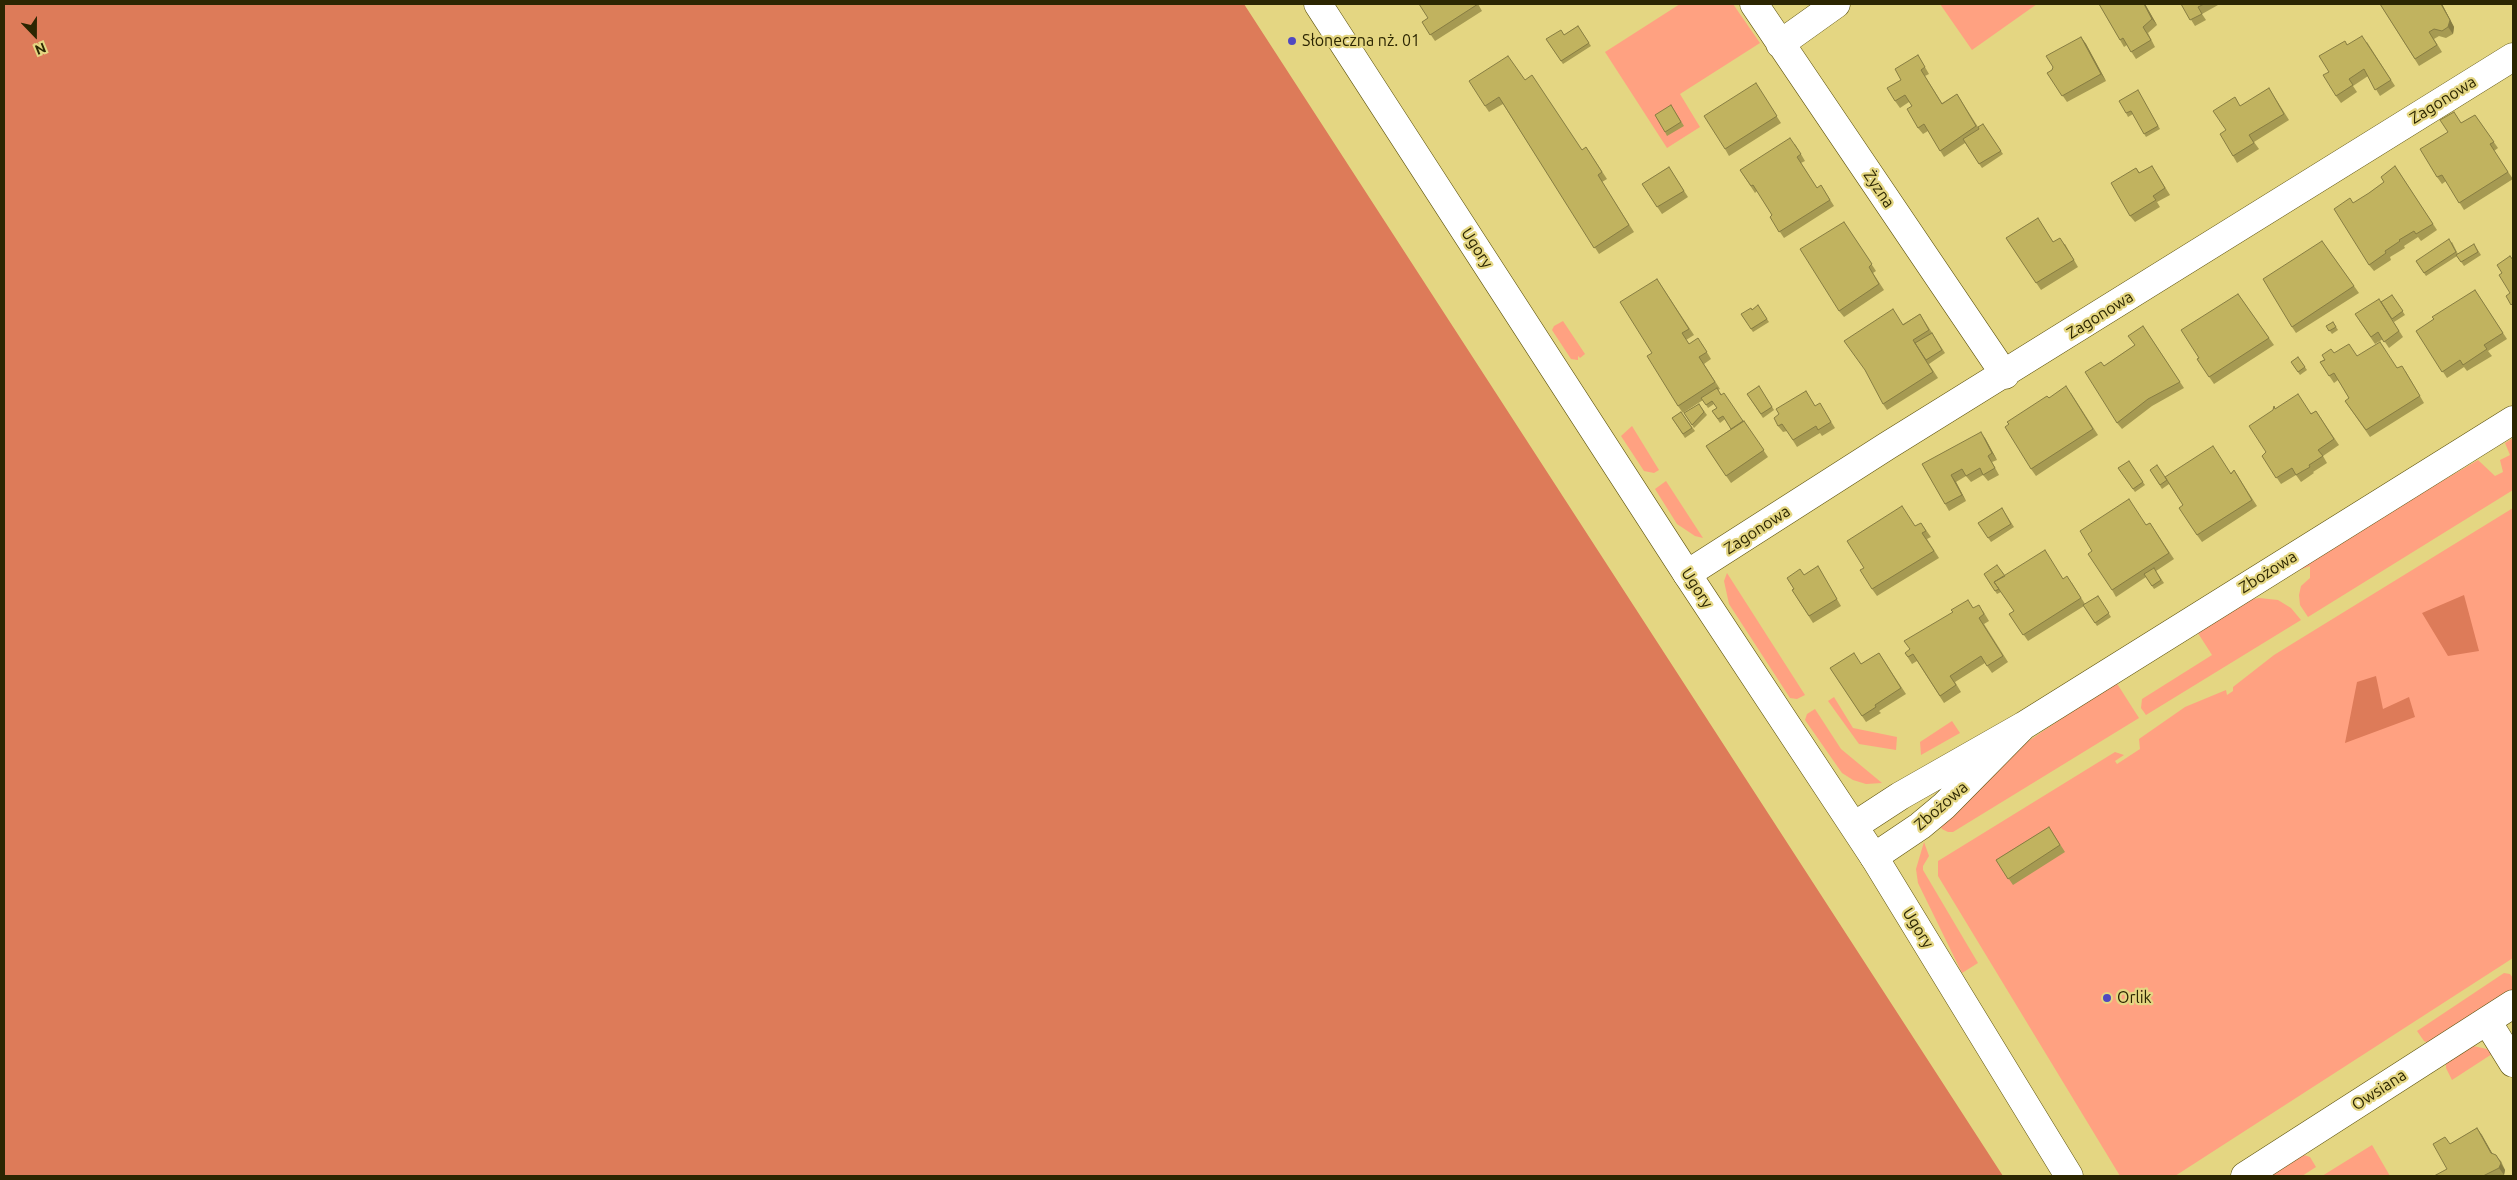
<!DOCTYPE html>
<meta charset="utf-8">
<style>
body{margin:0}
#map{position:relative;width:2517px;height:1180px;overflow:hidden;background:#e4d682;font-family:Ubuntu,sans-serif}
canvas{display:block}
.frame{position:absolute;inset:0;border:5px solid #2c2602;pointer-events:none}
.north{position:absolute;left:10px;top:10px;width:50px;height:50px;-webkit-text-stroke:4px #e4d682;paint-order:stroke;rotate:158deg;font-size:14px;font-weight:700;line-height:20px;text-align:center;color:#2c2602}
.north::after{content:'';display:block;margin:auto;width:18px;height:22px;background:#2c2602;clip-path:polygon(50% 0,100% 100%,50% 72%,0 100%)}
</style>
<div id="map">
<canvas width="2517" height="1180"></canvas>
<div class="frame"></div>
<div class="north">N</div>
</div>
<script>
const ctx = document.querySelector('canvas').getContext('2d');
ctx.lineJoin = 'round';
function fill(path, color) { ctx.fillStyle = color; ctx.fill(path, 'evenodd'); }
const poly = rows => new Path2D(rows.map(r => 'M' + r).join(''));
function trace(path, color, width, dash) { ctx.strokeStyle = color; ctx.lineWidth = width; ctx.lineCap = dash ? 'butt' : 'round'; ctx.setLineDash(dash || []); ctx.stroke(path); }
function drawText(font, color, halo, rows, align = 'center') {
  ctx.font = font + ' Ubuntu,sans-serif'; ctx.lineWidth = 4.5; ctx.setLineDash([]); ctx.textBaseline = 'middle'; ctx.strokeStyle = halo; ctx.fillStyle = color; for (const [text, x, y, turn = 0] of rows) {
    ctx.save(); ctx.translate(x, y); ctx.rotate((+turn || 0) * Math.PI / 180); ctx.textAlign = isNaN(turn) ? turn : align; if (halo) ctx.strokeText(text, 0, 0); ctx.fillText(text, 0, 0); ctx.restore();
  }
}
const green = poly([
 [1680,4,1733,4,1760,43,1680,94,1700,127,1667,148,1605,52],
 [1940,4,2037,4,1972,50],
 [1563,321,1585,354,1580,358,1578,356,1578,360,1571,359,1552,330,1554,326],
 [1632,426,1659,470,1654,473,1644,471,1621,436],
 [2513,438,2513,490,2308,617,2300,605,2299,595,2301,586,2310,578,2310,566,2274,580,2478,460,2495,476,2503,472,2500,460,2510,455,2505,443],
 [1666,481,1703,538,1695,536,1677,524,1655,489],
 [2513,508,2513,958,2175,1176,2120,1176,1938,876,1938,861,2115,752,2124,755,2115,761,2117,764,2140,749,2139,739,2185,707,2226,690,2227,695,2233,691,2233,687,2274,655],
 [1727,573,1805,695,1797,699,1790,698,1729,604,1724,581],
 [2259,598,2278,600,2291,608,2301,620,2146,715,2141,708,2142,699,2212,655,2196,630,2243,601],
 [2116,682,2139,718,1953,832,1948,832,1942,829,1938,822,2021,746],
 [1834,697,1853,728,1897,737,1896,750,1859,744,1828,701],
 [1815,709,1841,749,1882,783,1866,784,1853,780,1842,773,1805,720,1807,714],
 [1952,721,1960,733,1921,755,1920,742],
 [1924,842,1929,856,1923,866,1923,870,1978,963,1962,973,1918,883,1916,869],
 [2504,973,2510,974,2513,978,2513,990,2433,1042,2428,1043,2424,1041,2417,1031],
 [2473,1046,2487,1049,2492,1054,2452,1080,2446,1068,2446,1062,2465,1049],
 [2372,1145,2390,1176,2322,1176],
 [2301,1154,2310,1157,2316,1167,2302,1176,2273,1176,2274,1172]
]);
const forest = poly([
 [4,4,1244,4,2003,1176,4,1176],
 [2464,595,2479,651,2448,656,2422,613],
 [2376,676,2383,709,2409,697,2415,717,2345,743,2357,682]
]);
const minor = poly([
 [1754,4,2005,375],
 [1780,44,1836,4],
 [1687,574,1887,446,2513,57],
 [1874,857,2069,1176],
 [2487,1021,2513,1063],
 [2245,1176,2513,1004]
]);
const tertiary = poly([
 [1318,4,1687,574,1874,857,1920,826,1944,806,2023,726],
 [1854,826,1900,796,2023,726,2513,420]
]);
const wall = poly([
 [1478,4,1482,11,1435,41,1422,22,1428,18],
 [2099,4,2145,4,2157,25,2148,33,2155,47,2136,59,2127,45,2124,47,2120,40],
 [2181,4,2217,4,2218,5,2202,14,2206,20,2195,26],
 [2380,4,2442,4,2454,27,2453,34,2446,38,2439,36,2434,39,2442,52,2419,66],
 [1578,26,1591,46,1563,64,1546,39,1564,35],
 [2081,37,2086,44,2106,81,2067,102,2047,73,2052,70],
 [2367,42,2395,86,2380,96,2368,76,2353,86,2357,92,2341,103,2336,96,2329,72,2348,45],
 [1918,55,1929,74,1925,76,1942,103,1957,94,1978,127,1983,124,2003,154,1982,168,1965,143,1944,157,1928,131,1923,134,1918,128,1912,106,1909,102,1900,108,1895,101],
 [1525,80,1582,150,1586,147,1607,179,1602,182,1634,232,1599,254,1503,104,1489,112,1485,106],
 [2269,88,2289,120,2254,142,2259,149,2237,163,2233,156,2226,130,2241,106],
 [1760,90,1781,123,1729,156,1725,149],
 [2140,94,2160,129,2146,137,2133,114,2128,117,2126,113],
 [1671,105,1684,126,1667,136,1665,132],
 [2475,115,2498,148,2494,151,2513,179,2464,210,2446,181,2442,184,2437,177,2461,123],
 [1795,144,1805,161,1801,163,1817,188,1821,185,1834,206,1784,238,1770,217,1772,215,1757,191,1755,193,1740,170],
 [2152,166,2170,195,2157,202,2160,207,2135,222,2130,216,2136,168,2140,173],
 [2395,166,2437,230,2421,241,2418,237,2404,246,2405,248,2390,257,2391,260,2374,271,2369,265,2369,193,2384,182],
 [1669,167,1688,197,1662,214,1642,184],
 [2038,218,2053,242,2065,244,2078,267,2041,290,2006,238],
 [1844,222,1876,271,1873,273,1884,290,1844,317,1839,311],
 [2322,241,2359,293,2296,333,2292,327],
 [2452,242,2458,254,2474,244,2481,255,2464,266,2457,256,2426,276,2416,261],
 [1657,279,1694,335,1686,340,1689,344,1702,344,1711,359,1704,364,1720,389,1718,390,1743,421,1744,421,1768,457,1731,483,1706,446,1731,429,1725,419,1720,423,1712,411,1717,408,1714,404,1708,408,1703,400,1683,413,1678,406,1652,353],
 [2475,290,2507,339,2488,351,2492,356,2467,371,2464,367,2447,378,2416,331,2434,319],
 [2238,294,2274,345,2214,384,2197,359,2199,358],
 [2392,295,2405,315,2394,322,2386,310,2403,337,2389,348,2383,339,2375,344,2355,314,2381,302],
 [1758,305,1769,322,1753,332,1741,314,1752,310],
 [1920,314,1945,353,1929,364,1927,361,1938,378,1887,410,1883,404,1903,324],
 [2333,322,2338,330,2332,334,2326,326],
 [2143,326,2184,388,2152,406,2122,429,2117,423,2104,366,2135,345],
 [2334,353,2357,356,2398,368,2406,372,2424,403,2370,437,2345,401,2349,398,2338,380,2334,383,2320,362],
 [2298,357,2307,370,2300,375,2291,362],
 [1759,386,1774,410,1763,418,1747,394],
 [1806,391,1815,406,1824,410,1835,428,1822,436,1820,433,1797,447,1787,431,1783,432,1778,426,1779,414],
 [2071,393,2098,435,2036,476,2031,469,2049,398],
 [1699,404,1707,415,1694,428,1684,413],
 [2275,409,2312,413,2316,411,2339,445,2323,456,2327,463,2313,472,2314,473,2301,482,2296,475,2281,484,2262,456,2266,452],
 [1681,412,1695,431,1685,438,1672,418],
 [1985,438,1997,460,1992,462,1999,475,1988,481,1983,475,1971,482,1966,476,1956,482,1966,501,1949,511,1945,504,1922,464],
 [2129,461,2145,485,2135,492,2118,468],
 [2150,470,2165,477,2231,473,2234,470,2257,506,2202,542,2197,535,2183,505,2169,484,2162,489],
 [2002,508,2014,527,1991,542,1978,523],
 [1921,523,1931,537,1927,539,1939,558,1877,596,1872,589,1915,526],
 [2150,523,2174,559,2156,571,2164,583,2154,589,2146,577,2116,597,2112,590,2146,525],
 [1818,566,1841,606,1813,623,1792,590,1805,575],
 [1984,574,2005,576,2063,579,2072,583,2085,604,2098,596,2111,617,2097,626,2084,606,2028,641,2009,614,2014,611,2001,592,1997,594],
 [1973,608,1983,611,1989,621,1984,624,2008,662,1992,673,1985,663,1955,682,1961,692,1944,703,1917,661,1912,664,1905,653],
 [1879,653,1906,694,1879,711,1881,713,1866,722,1830,668,1861,664],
 [2049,827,2065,852,2013,885,1996,860],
 [2477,1128,2492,1153,2501,1161,2505,1170,2504,1175,2501,1176,2434,1176,2447,1169,2450,1144]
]);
const shadedWall = poly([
 [2144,4,2145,4,2157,25,2152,19],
 [2441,4,2442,4,2454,27,2453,34,2448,27],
 [2081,37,2086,44,2106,81,2101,74],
 [1981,432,1985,438,1997,460,1992,453],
 [1951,475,1956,482,1966,501,1962,495],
 [2477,1128,2482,1135,2496,1160,2491,1153],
 [2496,1155,2505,1170,2504,1175,2499,1168]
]);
const building = poly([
 [1419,4,1478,4,1430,35,1422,22,1428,18,1419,4],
 [2099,4,2144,4,2152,19,2143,27,2151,40,2131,52,2123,38,2120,40,2099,4],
 [2181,4,2204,4,2198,7,2202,14,2190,20,2181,4],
 [2380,4,2441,4,2450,20,2448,27,2442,31,2434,29,2429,32,2437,45,2415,59,2380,4],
 [1578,26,1589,43,1561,61,1546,39,1561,30,1564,35,1578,26],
 [2362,36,2391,80,2375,90,2364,69,2349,79,2353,85,2336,96,2323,75,2329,72,2319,56,2345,41,2347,45,2362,36],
 [2081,37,2101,74,2062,96,2047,73,2052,70,2053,67,2046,56,2081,37],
 [1918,55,1925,67,1921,70,1942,104,1957,94,1976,126,1940,151,1924,124,1918,128,1907,109,1912,106,1905,95,1895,101,1887,88,1901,80,1895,69,1918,55],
 [1508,56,1525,80,1532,75,1582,150,1586,147,1602,172,1598,175,1629,225,1594,248,1499,97,1485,106,1469,81,1508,56],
 [1756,83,1777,116,1725,149,1704,116,1756,83],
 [2269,88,2284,114,2249,135,2254,143,2233,156,2220,134,2226,130,2213,111,2235,97,2240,106,2269,88],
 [2138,90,2158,126,2144,134,2131,111,2126,113,2119,101,2138,90],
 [1671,105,1681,122,1665,132,1655,115,1671,105],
 [2454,112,2461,123,2475,115,2494,142,2490,144,2508,172,2459,203,2442,175,2437,177,2420,149,2448,132,2440,120,2454,112],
 [1983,124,2001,151,1979,164,1963,139,1979,129,1978,127,1983,124],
 [1790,138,1801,154,1797,157,1817,188,1821,185,1830,200,1779,232,1770,217,1772,215,1753,185,1751,186,1740,170,1790,138],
 [2152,166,2165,188,2153,196,2156,200,2130,216,2111,183,2136,168,2139,173,2152,166],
 [2395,166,2433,224,2416,234,2414,231,2399,240,2400,241,2385,251,2386,253,2369,265,2334,209,2350,198,2353,203,2369,193,2384,182,2381,177,2395,166],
 [1669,167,1684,191,1657,207,1642,184,1669,167],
 [2038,218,2053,242,2060,238,2074,260,2036,283,2006,238,2038,218],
 [1844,222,1872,264,1869,267,1879,284,1839,311,1800,249,1844,222],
 [2449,239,2456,252,2424,273,2416,261,2449,239],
 [2322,241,2354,286,2292,327,2263,279,2322,241],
 [2474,244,2478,252,2461,262,2456,255,2474,244],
 [2510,256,2513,260,2513,303,2511,305,2506,296,2510,293,2499,275,2502,273,2497,265,2510,256],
 [1657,279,1689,329,1682,333,1689,344,1698,338,1707,352,1699,357,1715,382,1678,406,1647,356,1652,353,1620,302,1657,279],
 [2475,290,2503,333,2484,345,2487,349,2463,365,2460,360,2442,372,2416,331,2434,319,2432,317,2475,290],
 [2238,294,2269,338,2209,377,2197,359,2199,358,2181,330,2238,294],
 [2392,295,2403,311,2392,319,2381,302,2392,295],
 [2379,299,2399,331,2384,342,2378,332,2371,337,2355,314,2379,299],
 [1758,305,1767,319,1751,329,1741,314,1751,308,1752,310,1758,305],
 [1893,309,1903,325,1920,314,1929,330,1913,340,1933,372,1883,404,1865,370,1844,341,1893,309],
 [2333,322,2336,327,2329,331,2326,326,2333,322],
 [2143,326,2180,382,2148,399,2117,423,2085,372,2101,362,2104,366,2135,345,2128,336,2143,326],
 [1932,333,1942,350,1926,360,1915,343,1932,333],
 [2380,342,2397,368,2402,366,2420,396,2366,430,2345,401,2349,398,2334,373,2329,376,2320,362,2325,360,2322,355,2331,349,2334,353,2349,344,2357,356,2380,342],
 [2298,357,2305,367,2298,372,2291,362,2298,357],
 [1759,386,1772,407,1761,414,1747,394,1759,386],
 [2066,386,2093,429,2031,469,2005,427,2009,424,2007,422,2047,396,2049,398,2066,386],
 [1717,388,1721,395,1724,393,1743,421,1731,429,1723,416,1718,419,1712,411,1717,408,1712,401,1706,405,1701,398,1717,388],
 [1806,391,1815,406,1820,403,1831,422,1818,430,1816,426,1793,440,1782,424,1778,426,1774,418,1779,414,1776,409,1806,391],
 [2298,394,2311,414,2316,411,2334,439,2318,450,2323,456,2309,465,2310,467,2296,475,2292,468,2276,478,2262,456,2266,452,2249,426,2273,410,2274,406,2275,409,2298,394],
 [1699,404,1704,412,1692,425,1684,413,1699,404],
 [1681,412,1692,428,1683,434,1672,418,1681,412],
 [1744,421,1764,450,1726,476,1706,446,1744,421],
 [1981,432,1992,453,1988,456,1995,468,1983,475,1980,468,1966,476,1962,469,1951,475,1962,495,1945,504,1922,464,1981,432],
 [2213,446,2231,474,2234,470,2252,500,2197,535,2179,508,2183,505,2165,477,2213,446],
 [2129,461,2143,482,2133,489,2118,468,2129,461],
 [2157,465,2167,480,2160,485,2150,470,2157,465],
 [2129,499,2146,525,2150,523,2169,553,2112,590,2088,554,2092,551,2080,531,2129,499],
 [1902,506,1915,526,1921,523,1926,531,1922,533,1934,551,1872,589,1860,570,1864,568,1847,541,1902,506],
 [2002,508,2011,524,1988,538,1978,523,2002,508],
 [2045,550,2063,579,2067,576,2081,598,2023,635,2009,614,2014,611,1994,582,2045,550],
 [1997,565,2005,576,1994,582,1999,589,1995,591,1984,574,1997,565],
 [1818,566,1837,599,1809,616,1792,590,1794,589,1787,578,1800,569,1804,575,1818,566],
 [2154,568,2161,580,2152,586,2144,574,2154,568],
 [2098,596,2109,613,2095,623,2083,605,2098,596],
 [1968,600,1973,608,1979,605,1984,614,1979,618,2003,656,1987,666,1981,656,1950,676,1956,685,1940,696,1913,654,1908,657,1905,653,1910,649,1904,641,1953,612,1951,610,1968,600],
 [1854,653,1861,664,1879,653,1901,688,1875,705,1876,707,1862,716,1830,668,1854,653],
 [2049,827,2060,845,2008,879,1996,860,2049,827],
 [2477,1128,2491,1153,2496,1155,2501,1163,2499,1168,2483,1176,2434,1176,2447,1169,2433,1144,2445,1137,2450,1144,2477,1128]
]);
const markers = [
 [1292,41,5,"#5049c0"],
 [2107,998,5,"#5049c0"]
];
const poiNames = [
 ["Słoneczna nż. 01",1302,41],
 ["Orlik",2117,998]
];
const streetNames = [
 ["Zagonowa",2443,100,-32],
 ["Żyzna",1879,189,56],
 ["Ugory",1477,248,57],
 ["Zagonowa",2100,315,-32],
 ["Zagonowa",1757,530,-33],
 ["Zbożowa",2268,572,-32],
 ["Ugory",1697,588,57],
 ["Zbożowa",1941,806,-41],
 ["Ugory",1918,928,58],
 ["Owsiana",2379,1090,-33]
];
fill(green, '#ffa181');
fill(forest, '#dd7b59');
trace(minor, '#5d520c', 29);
trace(tertiary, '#5d520c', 29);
trace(minor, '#fff', 28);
trace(tertiary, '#fff', 28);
fill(wall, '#a69a52');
fill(shadedWall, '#877d42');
fill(building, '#c1b35f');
trace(building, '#877d42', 1);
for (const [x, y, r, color] of markers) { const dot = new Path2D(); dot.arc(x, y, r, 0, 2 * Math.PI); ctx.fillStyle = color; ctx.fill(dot); trace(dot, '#e4d682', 2); }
drawText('16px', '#2c2602', '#e4d682', poiNames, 'left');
drawText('16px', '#2c2602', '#e4d682', streetNames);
</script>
